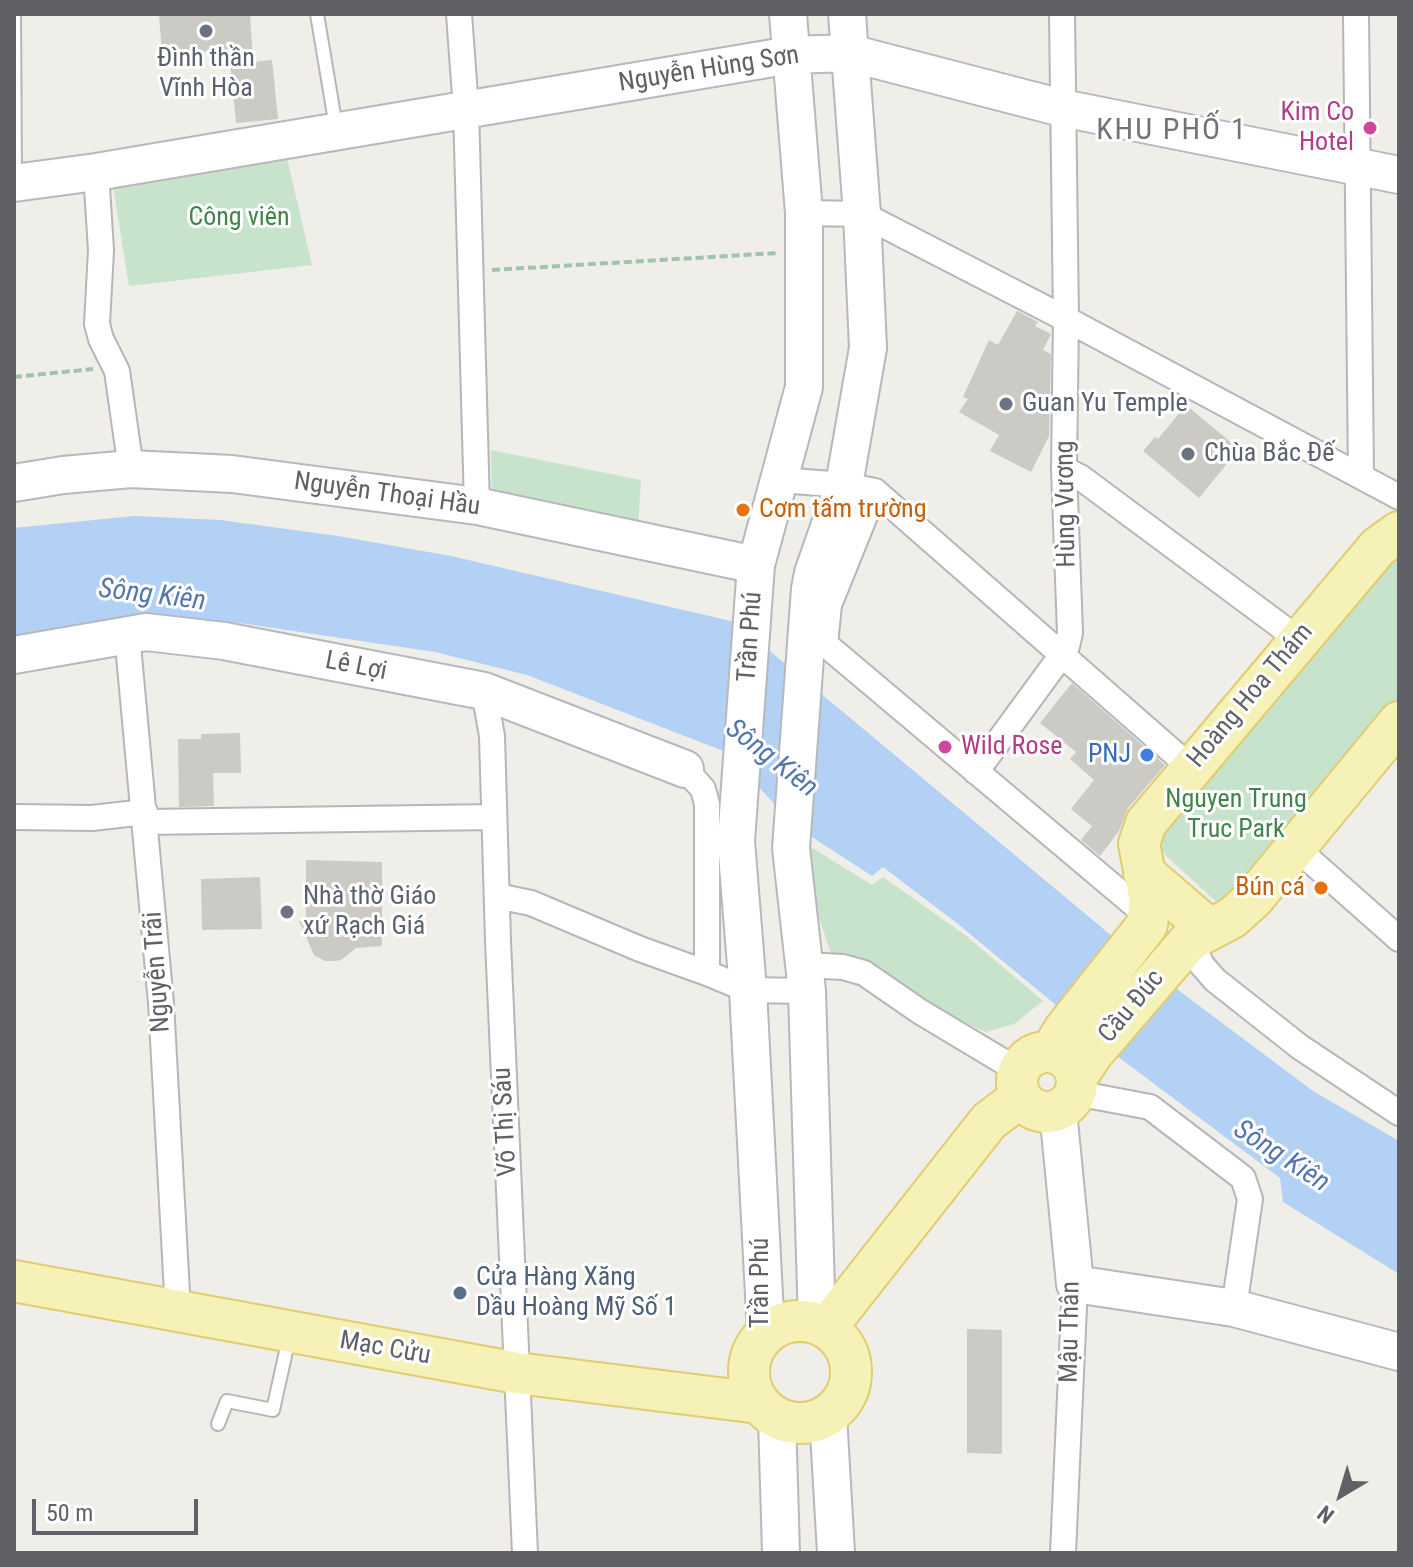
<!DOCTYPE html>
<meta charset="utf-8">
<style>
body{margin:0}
#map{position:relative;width:1413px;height:1567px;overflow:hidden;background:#efeee8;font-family:"Roboto Condensed",sans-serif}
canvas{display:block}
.frame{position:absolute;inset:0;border:16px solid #5f6166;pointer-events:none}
.north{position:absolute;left:1301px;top:1455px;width:80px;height:80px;-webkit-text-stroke:6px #fff;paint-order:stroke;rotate:218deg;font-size:22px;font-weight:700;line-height:32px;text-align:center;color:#5f6166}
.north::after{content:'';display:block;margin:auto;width:28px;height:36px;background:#5f6166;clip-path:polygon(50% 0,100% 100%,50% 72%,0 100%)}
.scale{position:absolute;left:32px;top:1499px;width:166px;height:36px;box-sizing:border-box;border:4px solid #5f6166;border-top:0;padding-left:10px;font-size:24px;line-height:28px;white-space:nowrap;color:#5f6166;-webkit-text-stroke:6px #fff;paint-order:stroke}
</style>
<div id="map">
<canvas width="1413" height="1567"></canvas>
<div class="frame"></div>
<div class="north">N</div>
<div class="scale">50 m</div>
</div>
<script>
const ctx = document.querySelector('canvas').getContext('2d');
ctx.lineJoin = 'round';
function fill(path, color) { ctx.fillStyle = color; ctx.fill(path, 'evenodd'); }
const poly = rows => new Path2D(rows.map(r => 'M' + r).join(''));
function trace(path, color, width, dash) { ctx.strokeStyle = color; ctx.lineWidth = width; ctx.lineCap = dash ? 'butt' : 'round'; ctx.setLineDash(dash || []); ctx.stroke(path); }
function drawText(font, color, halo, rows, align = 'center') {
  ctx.font = font + ' "Roboto Condensed",sans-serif'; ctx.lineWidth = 6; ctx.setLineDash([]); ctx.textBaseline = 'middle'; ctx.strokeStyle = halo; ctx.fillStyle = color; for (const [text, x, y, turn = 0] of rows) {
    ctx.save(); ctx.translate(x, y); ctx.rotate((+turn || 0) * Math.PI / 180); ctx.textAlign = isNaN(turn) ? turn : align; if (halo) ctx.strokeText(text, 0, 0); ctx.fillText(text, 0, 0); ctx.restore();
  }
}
const green = poly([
 [286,154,312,265,129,286,113,186],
 [491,450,641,480,638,527,492,501],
 [1389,552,1399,557,1399,707,1221,906,1152,843],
 [806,844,872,885,883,877,965,935,1043,1001,1014,1024,986,1032,936,1010,884,976,831,954,803,869]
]);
const water = poly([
 [134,516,220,520,338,536,451,556,735,622,1166,981,1313,1091,1399,1141,1399,1274,1283,1202,1280,1178,1121,1059,958,924,883,867,872,876,795,826,726,752,527,675,435,652,240,623,149,617,92,622,14,638,14,528]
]);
const building = poly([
 [159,14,250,14,253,62,272,60,278,119,236,123,229,50,162,54],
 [1017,311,1038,322,1035,326,1051,334,1043,350,1051,354,1049,436,1031,472,990,451,999,435,959,412,968,399,963,397,989,340,998,345],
 [1186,405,1239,449,1199,498,1143,451,1155,437,1158,439],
 [1072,683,1165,765,1128,808,1119,831,1100,856,1081,840,1092,826,1071,809,1094,780,1070,759,1076,752,1040,723],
 [240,733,241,773,213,773,214,806,179,807,178,739,201,739,201,734],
 [306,860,382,862,382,946,356,948,341,960,335,961,325,961,314,955,299,921,306,921],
 [260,877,262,929,202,930,201,879],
 [967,1329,1002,1330,1002,1454,967,1453]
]);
const path = poly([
 [492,270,778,253],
 [14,377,93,369]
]);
const lane = poly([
 [14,14,15,179],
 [317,14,336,127],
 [218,1424,227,1401,273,1410,289,1338]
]);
const street = poly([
 [459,14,466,109,477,506],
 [1356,14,1361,475],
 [96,172,101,250,97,324,101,339,117,371,131,469],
 [804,213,862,214,1066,319,1399,497],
 [1064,469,1080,477,1298,639],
 [780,480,844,485,875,491,1190,767],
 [875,491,829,605,825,644,1149,917],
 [127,634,161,1003,178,1311],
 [484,691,492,736,498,941,525,1553],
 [685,769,703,789,707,804,707,973],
 [976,772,1061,656,1067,646,1070,633,1064,469,1066,319,1062,14],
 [14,817,92,818,145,812],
 [146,822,494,817],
 [1295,847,1399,939],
 [497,896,531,903,640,949,707,973,748,990,807,991],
 [1190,940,1202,965,1215,980,1300,1047,1399,1113],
 [804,965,843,967,864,973,919,1011,1019,1071],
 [1076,1093,1150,1107,1243,1178,1250,1199,1234,1308],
 [1063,1553,1075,1284]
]);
const secondary = poly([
 [14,183,96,172,791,55,850,53,1062,108,1399,175],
 [14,483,63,475,131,469,232,474,477,506,756,565],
 [14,655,146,632,224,641,484,691,685,769],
 [1058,1111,1075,1284,1234,1308,1399,1352],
 [817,1323,807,991,791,848,810,589,813,573,844,485,868,348,862,214,847,14],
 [766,1333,748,990,736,841,756,565,804,387,804,213,788,14],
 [828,1415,836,1553],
 [777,1418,781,1553]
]);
const primary = poly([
 [1144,873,1209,929],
 '1017 1082a30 30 0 1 1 60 0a30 30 0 1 1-60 0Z',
 [1051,1052,1064,1030,1147,925,1150,900,1139,844,1146,823,1378,547,1399,532],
 [1077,1077,1092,1054,1190,940,1232,918,1253,899,1399,722],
 [14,1281,517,1373,759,1403],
 '749 1372a51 51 0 1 1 102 0a51 51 0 1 1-102 0Z',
 [827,1327,989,1121,1021,1097]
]);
const markers = [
 [206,31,8,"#6b7280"],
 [1370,128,8,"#d1479c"],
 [1006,404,8,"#6b7280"],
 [1188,454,8,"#6b7280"],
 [743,510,8,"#e8710a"],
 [945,747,8,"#d1479c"],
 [1147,755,8,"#3f7fe0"],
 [1321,888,8,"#e8710a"],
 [287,912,8,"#6b7280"],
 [460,1293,8,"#5c6f8a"]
];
const worshipNames = [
 ["Đình thần",206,59,"center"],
 ["Vĩnh Hòa",206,89,"center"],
 ["Guan Yu Temple",1022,404],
 ["Chùa Bắc Đế",1204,454],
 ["Nhà thờ Giáo",303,897],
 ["xứ Rạch Giá",303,927]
];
const streetNames = [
 ["Nguyễn Hùng Sơn",709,70,-9],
 ["Nguyễn Thoại Hầu",387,495,8],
 ["Hùng Vương",1067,504,-91],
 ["Trần Phú",751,637,-86],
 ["Lê Lợi",356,667,11],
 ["Hoàng Hoa Thám",1251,696,-50],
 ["Nguyễn Trãi",158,972,-94],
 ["Cầu Đúc",1132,1007,-50],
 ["Võ Thị Sáu",506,1122,-93],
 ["Trần Phú",761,1283,-90],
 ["Mậu Thân",1071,1332,-89],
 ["Mạc Cửu",385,1349,10]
];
const hotelNames = [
 ["Kim Co",1354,113],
 ["Hotel",1354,143],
 ["Wild Rose",961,747,"left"]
];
const parkNames = [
 ["Công viên",239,218],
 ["Nguyen Trung",1236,800],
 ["Truc Park",1236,830]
];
const foodNames = [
 ["Cơm tấm trường",759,510],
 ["Bún cá",1305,888,"right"]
];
const shopNames = [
 ["PNJ",1131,755]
];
const serviceNames = [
 ["Cửa Hàng Xăng",476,1278],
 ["Dầu Hoàng Mỹ Số 1",476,1308]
];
const waterNames = [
 ["Sông Kiên",152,596,7],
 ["Sông Kiên",771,759,38],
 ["Sông Kiên",1281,1157,33]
];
const quarterNames = [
 ["KHU PHỐ 1",1172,131]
];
fill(green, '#c8e3cb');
fill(water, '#b2d1f5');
fill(building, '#cbcac4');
trace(lane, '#b5b6ba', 16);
trace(street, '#b5b6ba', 28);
trace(secondary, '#b6b8bd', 40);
trace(primary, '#e1cd6f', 44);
trace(path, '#a1c2ad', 4, [8, 4]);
trace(lane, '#fff', 12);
trace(street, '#fff', 24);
trace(secondary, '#fff', 36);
trace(primary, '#f6f2b7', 40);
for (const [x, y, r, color] of markers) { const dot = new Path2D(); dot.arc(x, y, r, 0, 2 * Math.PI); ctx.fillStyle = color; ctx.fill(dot); trace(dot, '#fff', 3); }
drawText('26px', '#5b616d', '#fff', worshipNames, 'left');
drawText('26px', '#5f6166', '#fff', streetNames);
drawText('26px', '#b23c85', '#fff', hotelNames, 'right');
drawText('26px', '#41834b', '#fff', parkNames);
drawText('26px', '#c56008', '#fff', foodNames, 'left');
drawText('26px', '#366cbe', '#fff', shopNames, 'right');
drawText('26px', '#4e5e75', '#fff', serviceNames, 'left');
drawText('italic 28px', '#5476ae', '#fff', waterNames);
ctx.letterSpacing = '2px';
drawText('30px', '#707378', '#fff', quarterNames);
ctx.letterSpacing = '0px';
</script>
